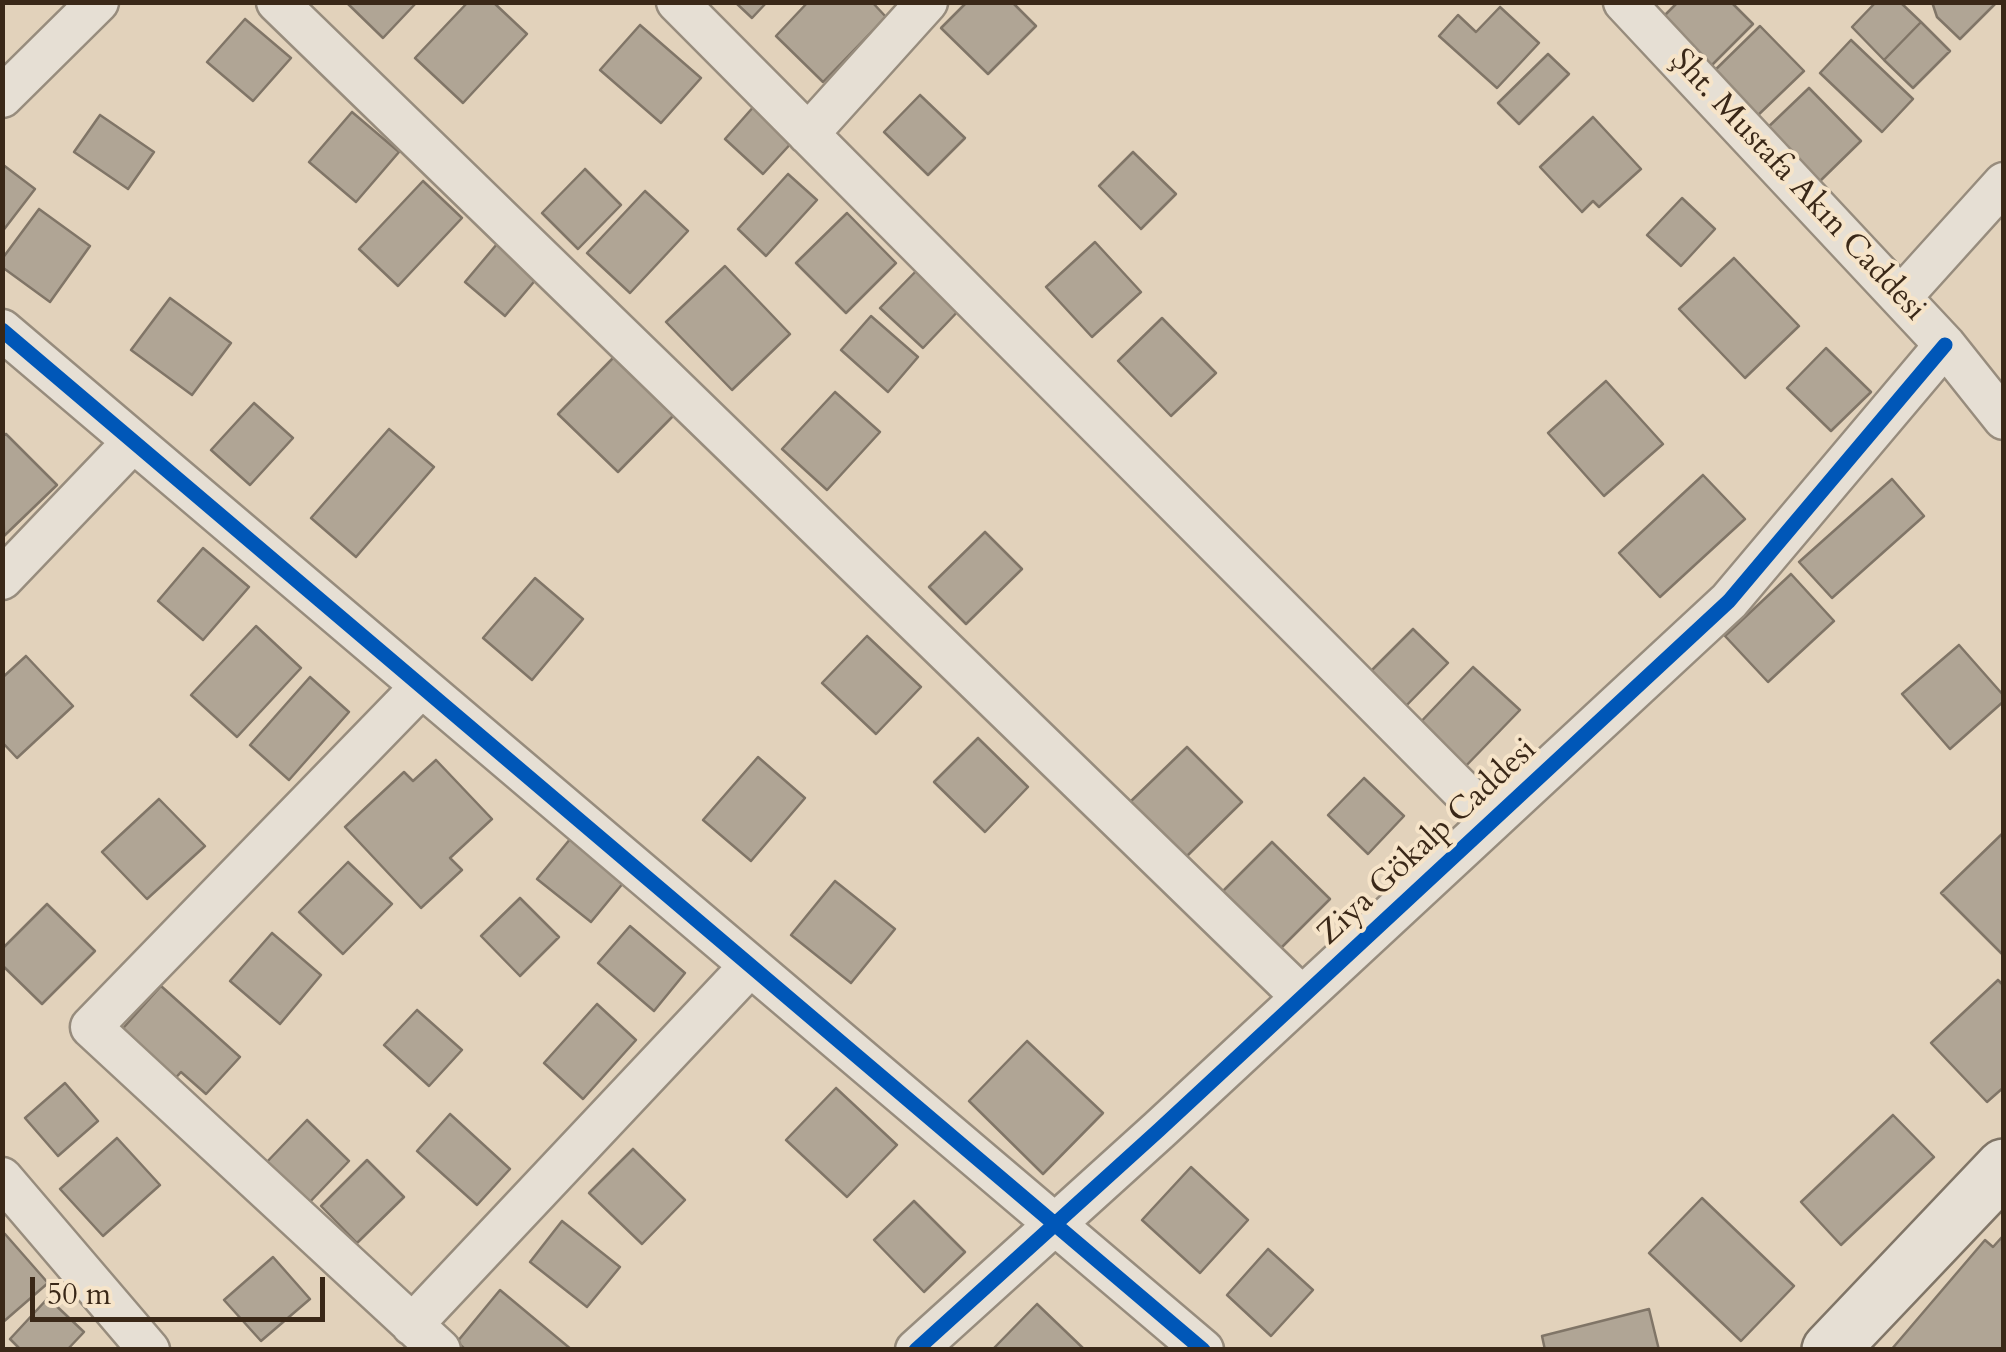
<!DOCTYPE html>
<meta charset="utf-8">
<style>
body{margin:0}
#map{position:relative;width:2006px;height:1352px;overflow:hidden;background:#e2d2bb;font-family:Cardo,serif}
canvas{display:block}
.frame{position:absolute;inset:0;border:5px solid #3a2818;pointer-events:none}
.scale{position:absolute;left:30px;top:1277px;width:295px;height:45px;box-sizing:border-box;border:5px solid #3a2818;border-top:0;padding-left:12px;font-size:30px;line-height:35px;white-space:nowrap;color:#3a2818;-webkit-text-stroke:8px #f6e4c9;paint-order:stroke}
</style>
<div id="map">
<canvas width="2006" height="1352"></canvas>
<div class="frame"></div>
<div class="scale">50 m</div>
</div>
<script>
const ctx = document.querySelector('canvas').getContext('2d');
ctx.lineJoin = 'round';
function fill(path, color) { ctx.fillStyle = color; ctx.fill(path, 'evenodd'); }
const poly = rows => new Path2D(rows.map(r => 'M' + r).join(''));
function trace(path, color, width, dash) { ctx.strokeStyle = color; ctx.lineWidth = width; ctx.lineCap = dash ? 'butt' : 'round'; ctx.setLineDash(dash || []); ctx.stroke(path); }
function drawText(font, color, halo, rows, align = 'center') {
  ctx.font = font + ' Cardo,serif'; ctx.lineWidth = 8; ctx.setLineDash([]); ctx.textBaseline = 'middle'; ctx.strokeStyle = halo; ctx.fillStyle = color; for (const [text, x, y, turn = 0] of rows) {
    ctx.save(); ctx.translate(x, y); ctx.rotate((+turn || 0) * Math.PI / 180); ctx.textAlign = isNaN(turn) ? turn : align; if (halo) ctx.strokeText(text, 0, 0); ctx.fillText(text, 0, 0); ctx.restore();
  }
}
const building = poly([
 [346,2,417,2,383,38,346,2],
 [468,2,493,2,527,34,463,103,415,58,468,2],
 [735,2,767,2,752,18,735,2],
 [808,2,872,2,886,17,823,82,776,36,808,2],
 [967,2,1012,2,1036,26,988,74,941,28,967,2],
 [1678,2,1731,2,1753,24,1707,70,1659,21,1678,2],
 [1876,2,1900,2,1921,22,1884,60,1852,27,1876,2],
 [1932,2,1994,2,1995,4,1960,39,1937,17,1932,2],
 [1500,7,1539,43,1497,88,1439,36,1458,15,1476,32,1500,7],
 [245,19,291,58,253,101,207,62,245,19],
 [1921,22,1950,51,1913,88,1884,60,1921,22],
 [640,25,701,78,661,123,600,70,640,25],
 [1760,26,1804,71,1754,119,1710,75,1760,26],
 [1851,40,1913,99,1882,132,1820,73,1851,40],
 [1548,54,1569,74,1519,124,1498,103,1548,54],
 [1809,88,1861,141,1816,185,1763,132,1809,88],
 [920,95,965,138,928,175,884,132,920,95],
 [756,104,795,139,763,174,725,139,756,104],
 [352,112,399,152,356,202,309,162,352,112],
 [100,115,154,152,128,189,74,152,100,115],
 [1593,117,1641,169,1599,207,1593,201,1582,212,1540,167,1593,117],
 [1133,152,1176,194,1141,229,1099,186,1133,152],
 [2,164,35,189,2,232,2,164],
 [585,169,621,205,578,249,542,213,585,169],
 [788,174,817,200,766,256,738,229,788,174],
 [423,181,462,218,398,286,359,249,423,181],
 [645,191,688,231,630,293,587,253,645,191],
 [1682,198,1715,229,1681,266,1647,235,1682,198],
 [39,209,90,246,50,302,2,267,2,259,39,209],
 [847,213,896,263,846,313,796,263,847,213],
 [1095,242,1141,292,1092,337,1046,287,1095,242],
 [497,244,538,277,505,316,465,282,497,244],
 [1734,258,1799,326,1745,378,1679,309,1734,258],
 [725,266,790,334,732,390,666,322,725,266],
 [921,266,963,306,923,348,880,308,921,266],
 [170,298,231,343,192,395,131,350,170,298],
 [871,316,918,357,888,392,841,350,871,316],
 [1162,318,1216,373,1171,416,1118,361,1162,318],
 [1826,348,1871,392,1831,431,1787,388,1826,348],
 [615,356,675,414,618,472,558,414,615,356],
 [1606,381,1663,444,1604,496,1548,433,1606,381],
 [835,392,880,432,827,490,782,449,835,392],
 [254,403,293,438,250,485,211,450,254,403],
 [389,429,434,467,356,557,311,518,389,429],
 [6,434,57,485,4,536,2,437,6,434],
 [1703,475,1745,519,1660,597,1619,553,1703,475],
 [1892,479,1924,516,1832,598,1799,562,1892,479],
 [985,532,1022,569,966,624,929,587,985,532],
 [203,548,249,587,203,640,158,601,203,548],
 [1791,574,1834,621,1768,682,1725,636,1791,574],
 [535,578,583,619,532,680,483,638,535,578],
 [256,626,301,668,237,737,191,695,256,626],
 [1413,629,1448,663,1401,711,1366,676,1413,629],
 [867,636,921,687,876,734,822,683,867,636],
 [1959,645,2004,696,2004,701,1950,749,1902,694,1959,645],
 [26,656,73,706,17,758,2,742,2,678,26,656],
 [1473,667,1520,710,1461,771,1415,728,1473,667],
 [310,677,349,712,289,780,250,745,310,677],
 [978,738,1028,787,985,832,934,782,978,738],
 [1187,747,1242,802,1185,858,1129,803,1187,747],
 [758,757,805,798,751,861,703,820,758,757],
 [436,760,492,819,450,858,462,870,421,908,345,827,404,772,413,781,436,760],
 [1364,778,1404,816,1368,854,1328,815,1364,778],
 [159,799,205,846,147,899,102,852,159,799],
 [2004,832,2004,956,1941,893,2004,832],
 [571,838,624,882,591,922,537,879,571,838],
 [1272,842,1330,899,1279,950,1222,892,1272,842],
 [348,862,392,904,343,954,299,912,348,862],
 [835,881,895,929,851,983,791,935,835,881],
 [520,898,559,937,520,976,481,936,520,898],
 [47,904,95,951,42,1004,2,965,2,949,47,904],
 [630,926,685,973,654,1011,598,963,630,926],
 [272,933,321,975,280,1024,230,981,272,933],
 [1998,980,2004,986,2004,1087,1987,1102,1931,1043,1998,980],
 [161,986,240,1057,206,1094,181,1072,171,1083,117,1035,161,986],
 [597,1004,636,1040,583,1099,544,1063,597,1004],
 [417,1010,462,1050,429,1086,384,1045,417,1010],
 [1027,1041,1103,1113,1043,1174,969,1101,1027,1041],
 [65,1083,98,1121,58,1156,25,1118,65,1083],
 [836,1088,897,1145,847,1197,786,1140,836,1088],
 [450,1114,510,1169,477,1205,417,1151,450,1114],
 [1893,1115,1934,1157,1841,1245,1801,1202,1893,1115],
 [307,1120,349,1161,306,1206,264,1165,307,1120],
 [117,1138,160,1185,103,1236,60,1189,117,1138],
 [633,1149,685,1200,642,1244,589,1193,633,1149],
 [367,1160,404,1197,357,1243,321,1206,367,1160],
 [1191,1167,1248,1220,1200,1273,1142,1220,1191,1167],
 [1702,1198,1794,1286,1741,1341,1649,1253,1702,1198],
 [914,1201,965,1252,924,1292,874,1240,914,1201],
 [562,1221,620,1267,587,1307,530,1262,562,1221],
 [5,1234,48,1283,2,1323,2,1236,5,1234],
 [2002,1237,2004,1350,1891,1350,1985,1240,1993,1247,2002,1237],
 [1268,1249,1313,1290,1271,1336,1227,1295,1268,1249],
 [273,1257,310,1299,261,1341,224,1300,273,1257],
 [500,1290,572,1350,466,1350,457,1342,500,1290],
 [48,1298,84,1332,67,1350,21,1350,10,1339,48,1298],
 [1037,1304,1085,1350,994,1348,1037,1304],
 [1649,1309,1659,1350,1545,1350,1542,1336,1649,1309]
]);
const street = poly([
 [277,2,1302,997],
 [677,2,1492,821],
 [1624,2,1945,345,2004,419],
 [2,97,98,2],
 [808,134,927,2],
 [1901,297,2004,183],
 [2,330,1203,1350],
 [2,579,133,442],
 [421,687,91,1027,440,1350],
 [2,1178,149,1350],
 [412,1325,750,966],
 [916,1350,1159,1130,1729,601,1945,345]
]);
const secondary = poly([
 [1830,1350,2004,1167]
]);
const cycleway = poly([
 [2,330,1203,1350],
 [916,1350,1159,1130,1729,601,1945,345]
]);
const streetNames = [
 ["Şht. Mustafa Akın Caddesi",1797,186,47],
 ["Ziya Gökalp Caddesi",1428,843,-43]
];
fill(building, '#b0a595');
trace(building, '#807567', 2.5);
trace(street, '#978c7d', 45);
trace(secondary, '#807567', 60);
trace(street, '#e6dfd4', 40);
trace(secondary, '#e6dfd4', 55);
trace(cycleway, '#0057b8', 15);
drawText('32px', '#3a2818', '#f6e4c9', streetNames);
</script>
